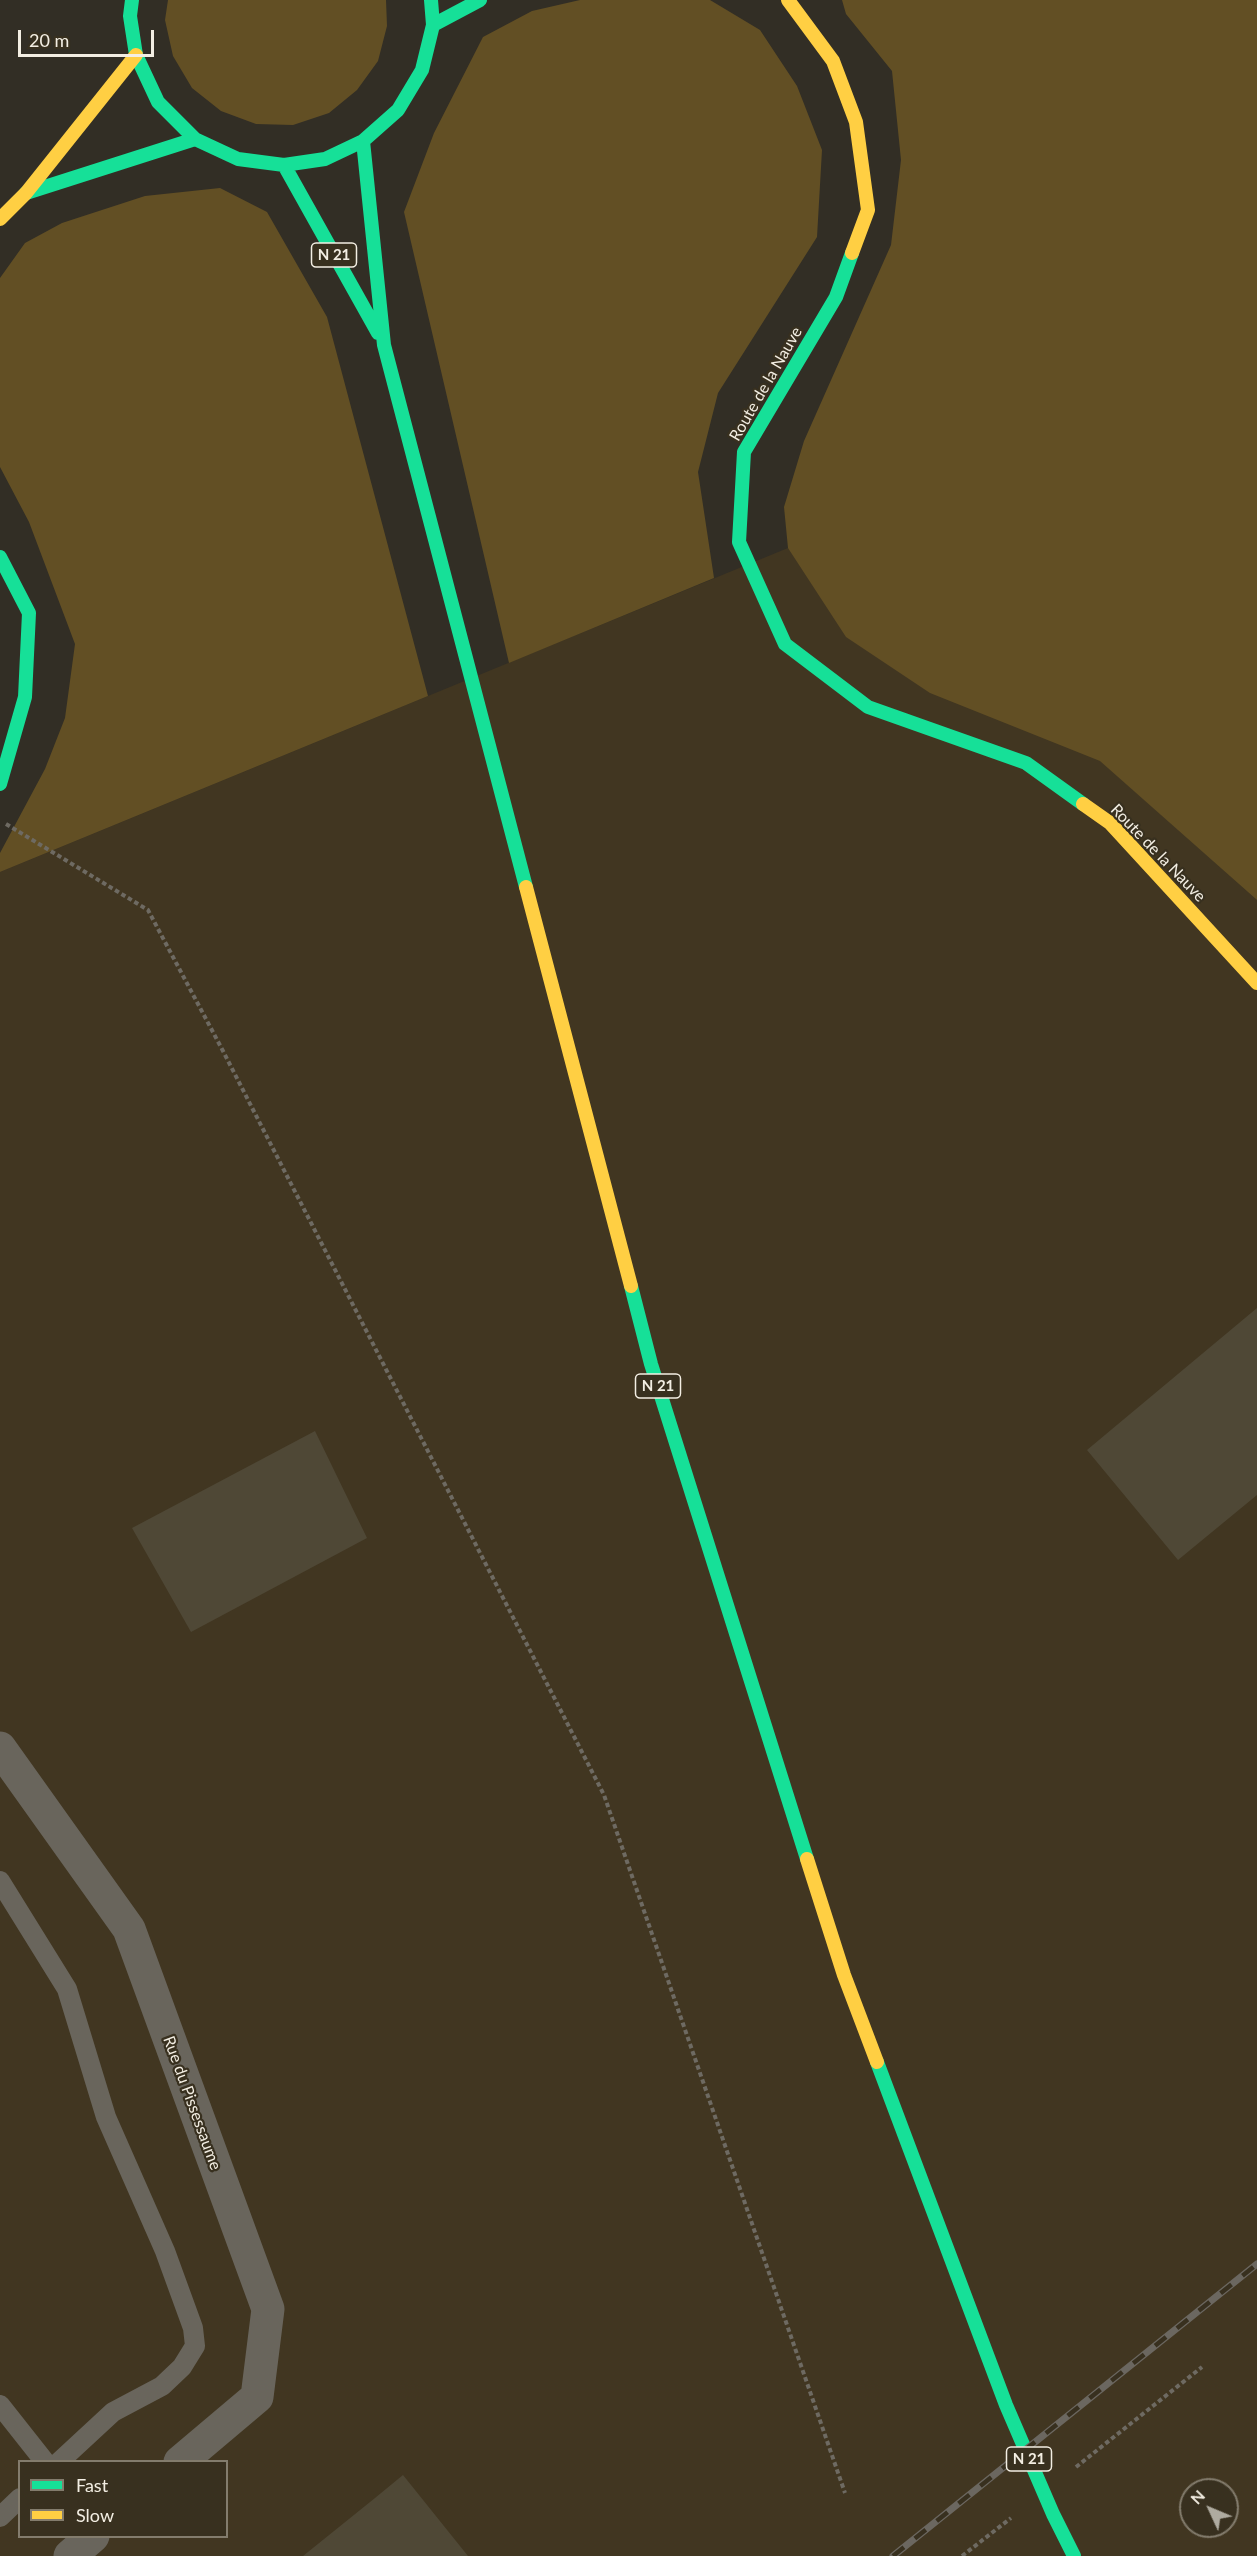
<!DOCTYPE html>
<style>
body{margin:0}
#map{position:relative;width:1257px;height:2556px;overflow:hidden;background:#322e25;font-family:Lato,sans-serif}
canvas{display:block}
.legend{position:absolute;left:18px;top:2460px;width:210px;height:78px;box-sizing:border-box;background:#38301f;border:2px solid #837c6d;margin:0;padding:8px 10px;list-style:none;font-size:18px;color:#f3eee3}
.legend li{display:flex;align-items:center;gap:12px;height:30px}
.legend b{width:30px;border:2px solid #837c6d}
.north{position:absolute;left:1179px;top:2478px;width:60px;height:60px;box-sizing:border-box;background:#38301f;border:2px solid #837c6d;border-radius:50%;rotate:314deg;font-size:16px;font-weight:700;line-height:24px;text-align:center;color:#f3eee3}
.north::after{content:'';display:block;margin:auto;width:21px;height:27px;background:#afaba0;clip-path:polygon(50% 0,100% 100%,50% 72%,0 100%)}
.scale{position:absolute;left:18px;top:30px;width:136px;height:27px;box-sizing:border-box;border:3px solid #f3eee3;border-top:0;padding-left:8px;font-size:18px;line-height:21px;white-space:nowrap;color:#f3eee3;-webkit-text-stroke:4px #38301f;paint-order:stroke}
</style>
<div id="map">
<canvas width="1257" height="2556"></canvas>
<ul class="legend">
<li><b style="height:8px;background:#16e098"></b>Fast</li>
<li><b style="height:8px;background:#ffcf43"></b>Slow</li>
</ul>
<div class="north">N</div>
<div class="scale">20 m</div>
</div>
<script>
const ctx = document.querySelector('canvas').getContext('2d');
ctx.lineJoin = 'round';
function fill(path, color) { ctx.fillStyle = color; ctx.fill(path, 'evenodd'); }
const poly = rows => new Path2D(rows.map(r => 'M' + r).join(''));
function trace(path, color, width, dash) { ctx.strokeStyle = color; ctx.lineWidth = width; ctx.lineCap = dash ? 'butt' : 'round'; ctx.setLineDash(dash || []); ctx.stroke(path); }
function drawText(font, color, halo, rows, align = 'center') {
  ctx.font = font + ' Lato,sans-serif'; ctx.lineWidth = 4.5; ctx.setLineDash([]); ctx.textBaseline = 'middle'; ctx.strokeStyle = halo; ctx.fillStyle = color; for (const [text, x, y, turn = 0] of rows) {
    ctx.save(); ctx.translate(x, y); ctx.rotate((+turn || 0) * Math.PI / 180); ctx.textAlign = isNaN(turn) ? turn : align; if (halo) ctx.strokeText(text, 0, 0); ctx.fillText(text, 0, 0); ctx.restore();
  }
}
const built = poly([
 [839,527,1257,900,1257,2556,0,2556,0,872],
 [20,2462,226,2462,226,2536,20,2536],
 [1191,2490,1227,2490,1227,2526,1191,2526]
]);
const green = poly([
 [168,0,386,0,387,26,378,61,357,90,329,113,293,125,256,124,221,111,192,88,173,56,165,20],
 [580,0,710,0,760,30,797,86,822,150,817,237,718,393,698,472,714,578,509,663,404,212,434,133,483,37,532,11],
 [842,0,1257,0,1257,900,1100,761,930,693,846,637,788,548,784,507,804,441,891,245,901,160,892,71,846,14],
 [220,188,267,212,327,317,428,696,0,872,0,853,45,769,65,718,75,644,29,522,0,467,0,278,25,243,62,223,145,196]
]);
const building = poly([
 [1257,1308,1257,1495,1178,1560,1087,1450],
 [315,1431,367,1538,191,1632,132,1528],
 [403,2475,468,2556,303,2556,375,2498]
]);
const path = poly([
 [6,824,148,910,223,1051,604,1795,845,2493],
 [1076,2467,1202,2367],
 [962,2556,1011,2518]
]);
const lane = poly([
 [0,1881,67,1989,106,2117,165,2251,193,2328,195,2346,182,2367,162,2386,113,2412,59,2462],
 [0,2405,45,2462],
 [0,2517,20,2498]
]);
const street = poly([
 [0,1748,129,1929,268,2309,257,2397,180,2462],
 [70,2556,93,2536]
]);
const fast = poly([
 [132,0,130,16,136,55,158,102,195,139,238,159,284,165,325,159,363,141,398,110,422,70,433,25,431,0],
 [433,25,480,0],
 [363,141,384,345,526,887],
 [284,165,378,333],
 [26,193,195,139],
 [852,253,836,297,744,452,739,542,785,644,868,707,1026,763,1083,804],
 [0,557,29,613,25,697,0,784],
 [631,1286,651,1364,807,1859],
 [877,2062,1006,2405,1053,2514,1074,2556]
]);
const slow = poly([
 [788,0,833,61,856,122,868,210,852,253],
 [0,219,26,193,136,55],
 [1083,804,1110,823,1257,983],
 [526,887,631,1286],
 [807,1859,844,1975,877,2062]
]);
const rail = poly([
 [893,2556,1257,2264]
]);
const shields = [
 [334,255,45],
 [658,1386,45],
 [1029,2459,45]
];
const shieldNames = [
 ["N 21",334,255],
 ["N 21",658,1386],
 ["N 21",1029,2459]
];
const streetNames = [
 ["Route de la Nauve",766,384,-60],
 ["Route de la Nauve",1158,853,46],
 ["Rue du Pissessaume",192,2103,70]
];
fill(built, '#413621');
fill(green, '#624f24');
fill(building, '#4f4836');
trace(path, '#6e6a62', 4, [4.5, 3]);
trace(lane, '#69655c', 20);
trace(street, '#69655c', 33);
trace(fast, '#16e098', 14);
trace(slow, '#ffcf43', 14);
trace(rail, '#6b6760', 7);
trace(rail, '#38301f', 4.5, [14]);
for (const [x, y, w] of shields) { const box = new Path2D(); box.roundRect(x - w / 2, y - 12, w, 24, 4.5); ctx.fillStyle = '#38301f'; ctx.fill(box); trace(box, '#f3eee3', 1.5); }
drawText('bold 15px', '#f3eee3', null, shieldNames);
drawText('16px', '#f3eee3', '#38301f', streetNames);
</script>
